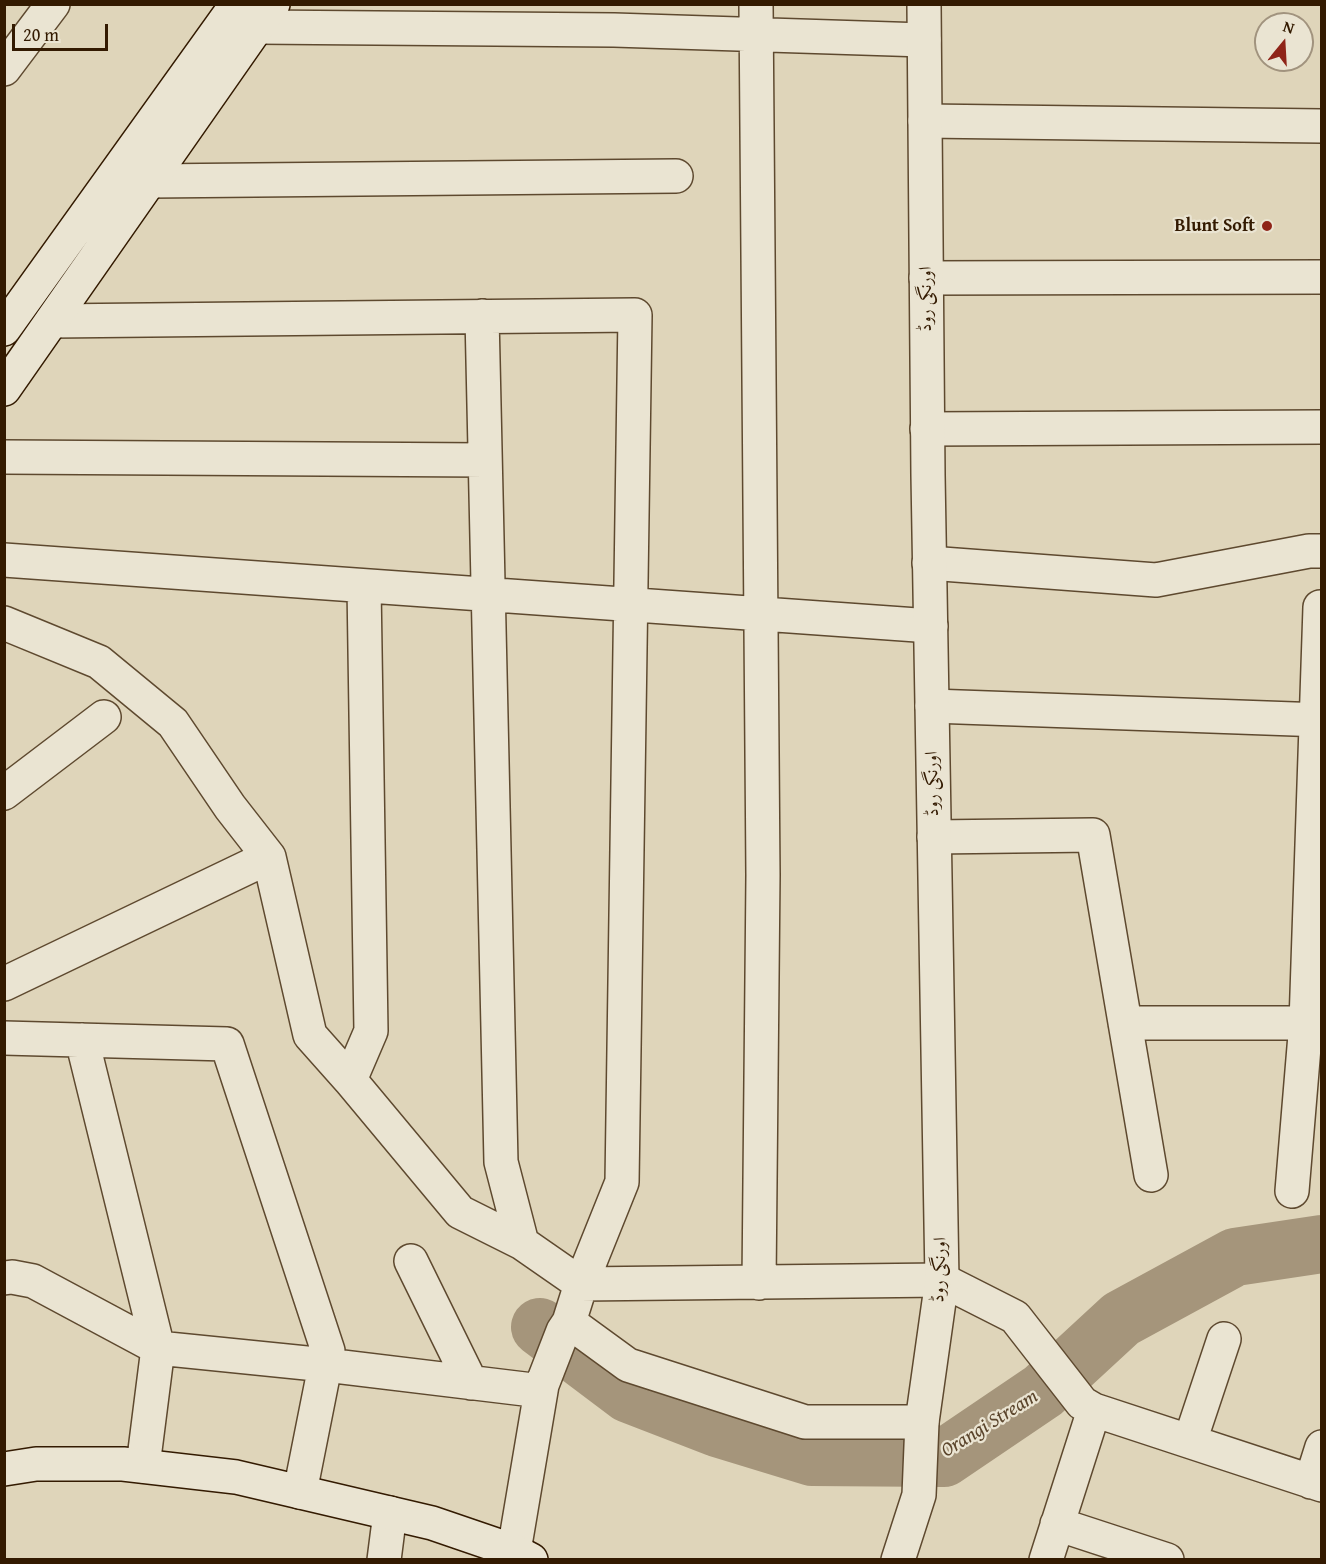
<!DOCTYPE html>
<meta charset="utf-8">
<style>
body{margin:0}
#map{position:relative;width:1326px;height:1564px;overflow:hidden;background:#dfd5ba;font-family:"Gentium Book Plus",serif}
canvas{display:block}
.frame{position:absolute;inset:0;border:6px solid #331a01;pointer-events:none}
.north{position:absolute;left:1254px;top:12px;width:60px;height:60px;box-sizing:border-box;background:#eae4d2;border:2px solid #a1937e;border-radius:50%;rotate:18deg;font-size:16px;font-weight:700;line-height:24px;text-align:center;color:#331a01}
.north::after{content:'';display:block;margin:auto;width:21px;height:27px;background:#8f2418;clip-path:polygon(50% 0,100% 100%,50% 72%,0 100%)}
.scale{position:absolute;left:12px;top:24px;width:96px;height:27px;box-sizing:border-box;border:3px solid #331a01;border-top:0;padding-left:8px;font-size:18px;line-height:21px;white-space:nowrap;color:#331a01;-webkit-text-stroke:4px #eae4d2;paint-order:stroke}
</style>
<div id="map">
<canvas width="1326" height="1564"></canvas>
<div class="frame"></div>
<div class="north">N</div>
<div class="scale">20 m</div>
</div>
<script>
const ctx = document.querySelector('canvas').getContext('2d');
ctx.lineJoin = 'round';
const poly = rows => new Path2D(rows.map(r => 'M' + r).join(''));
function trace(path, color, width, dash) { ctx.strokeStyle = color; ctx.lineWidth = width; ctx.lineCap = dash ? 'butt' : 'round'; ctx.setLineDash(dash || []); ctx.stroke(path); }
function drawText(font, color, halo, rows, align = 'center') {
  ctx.font = font + ' "Gentium Book Plus",Amiri,serif'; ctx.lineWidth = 4.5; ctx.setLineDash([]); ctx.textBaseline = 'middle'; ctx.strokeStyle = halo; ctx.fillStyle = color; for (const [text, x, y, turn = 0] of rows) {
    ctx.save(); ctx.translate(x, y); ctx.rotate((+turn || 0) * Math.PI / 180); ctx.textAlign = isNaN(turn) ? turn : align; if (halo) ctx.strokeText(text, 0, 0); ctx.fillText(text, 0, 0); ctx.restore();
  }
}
const river = poly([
 [540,1327,629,1394,717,1428,812,1457,944,1458,1043,1391,1121,1319,1235,1257,1322,1244]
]);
const minor = poly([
 [756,4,763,875,759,1283],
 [257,27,614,30,924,40],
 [4,69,53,4],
 [925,121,1322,126],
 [150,181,676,176],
 [926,278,1322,277],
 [482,316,501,1162,522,1243,581,1284,942,1280,1015,1317,1082,1403,1094,1410],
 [52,321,635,315,622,1182,581,1284,569,1322,563,1331,542,1385,514,1551],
 [927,429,1322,427],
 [4,457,485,460],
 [4,560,931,626],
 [929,563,1156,580,1309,551,1322,551],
 [364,586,371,1031,350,1080,460,1212,522,1243],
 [4,623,99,662,173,723,230,807,269,857,310,1035,350,1080],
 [932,706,1322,720],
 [4,793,104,717],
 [934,837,1093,835,1151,1175],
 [4,984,269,857],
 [1125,1023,1322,1023],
 [4,1038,227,1044,328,1351,300,1492],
 [82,1040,158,1348,143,1466],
 [1292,1191,1306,1023,1320,607],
 [411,1261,471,1383],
 [4,1278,12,1277,33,1281,158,1348,326,1365,541,1391],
 [569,1322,628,1365,805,1422,922,1422],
 [1190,1441,1224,1339],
 [1311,1482,1322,1447],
 [1057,1524,1167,1560],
 [384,1560,390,1513],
 [1046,1560,1094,1410,1322,1485]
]);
const tertiary = poly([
 [898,1560,919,1495,922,1422,942,1280,928,475,924,4]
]);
const secondary = poly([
 [4,329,237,4],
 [4,389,273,4],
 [4,1469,36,1464,123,1464,236,1477,432,1523,514,1551,531,1560]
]);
const markers = [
 [1267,226,6,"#8f2418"]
];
const poiNames = [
 ["Blunt Soft",1255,226]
];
const streetNames = [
 ["اورنگی روڈ",926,299,-90],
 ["اورنگی روڈ",933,784,-91],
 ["اورنگی روڈ",940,1270,-88]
];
const waterNames = [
 ["Orangi Stream",990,1424,-32]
];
trace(river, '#a5957b', 58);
trace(minor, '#5e492f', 36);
trace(tertiary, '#5e492f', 36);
trace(secondary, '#331a01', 36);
trace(minor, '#eae4d2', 33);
trace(tertiary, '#eae4d2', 33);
trace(secondary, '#eae4d2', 33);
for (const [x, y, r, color] of markers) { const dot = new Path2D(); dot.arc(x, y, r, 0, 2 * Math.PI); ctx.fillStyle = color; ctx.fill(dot); trace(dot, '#eae4d2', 2); }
drawText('bold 18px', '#331a01', '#eae4d2', poiNames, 'right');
drawText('18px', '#331a01', '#eae4d2', streetNames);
drawText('italic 20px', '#5b452c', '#eae4d2', waterNames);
</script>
